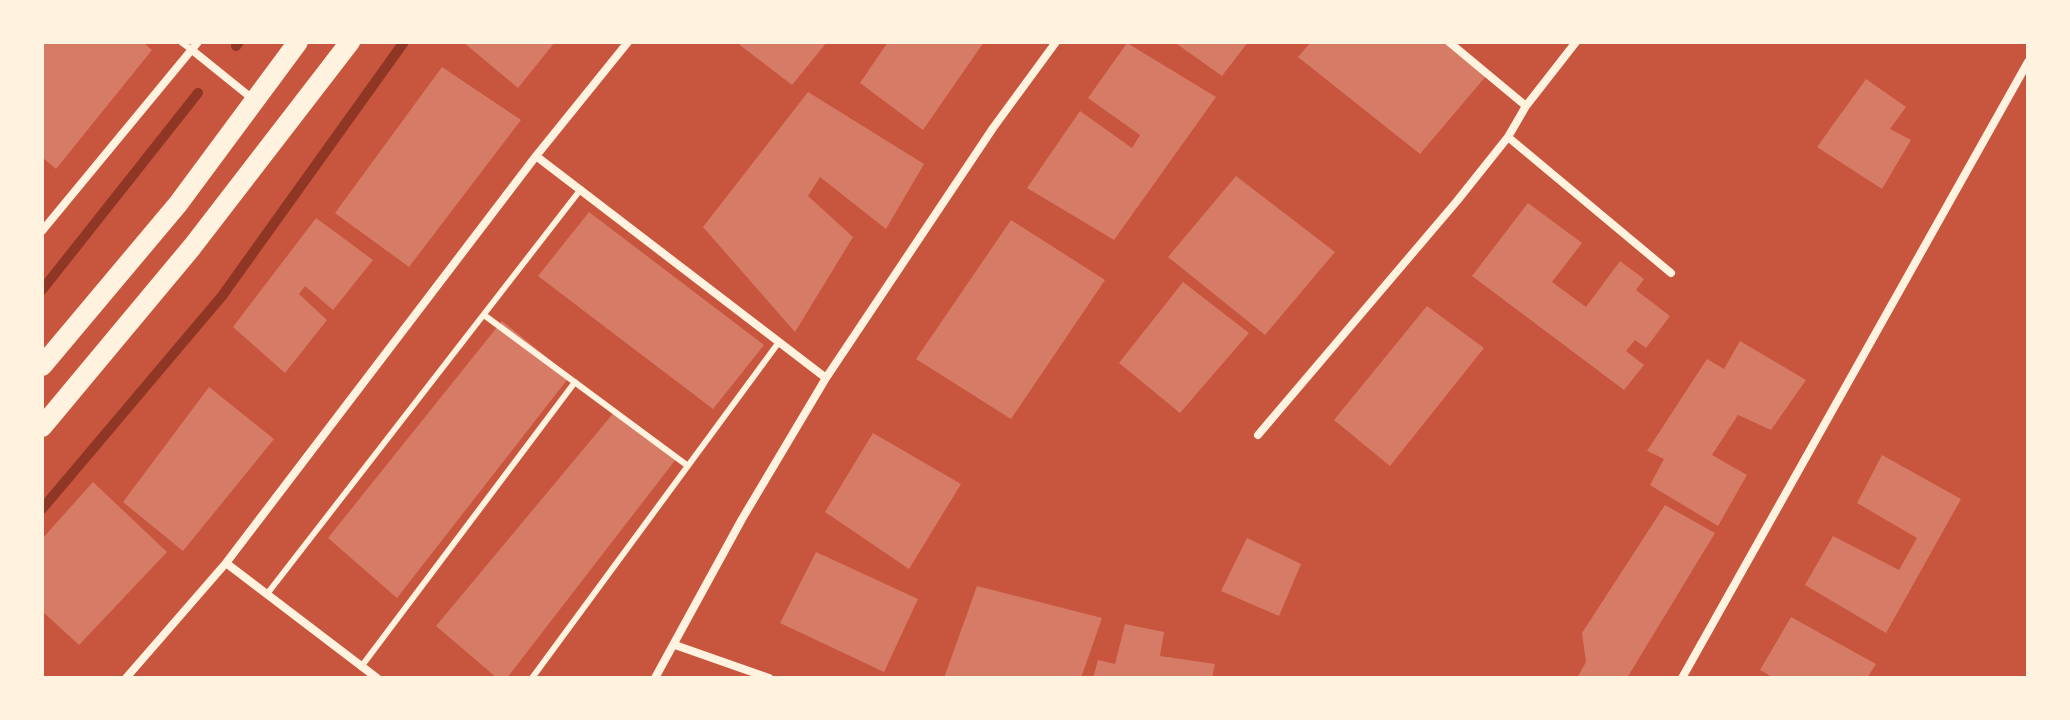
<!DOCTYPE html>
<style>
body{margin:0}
#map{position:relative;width:2070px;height:720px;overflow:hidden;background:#c8553d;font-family:Ubuntu,sans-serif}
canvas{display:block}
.frame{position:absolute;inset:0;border:44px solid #fff3e0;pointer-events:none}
</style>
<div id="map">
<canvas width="2070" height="720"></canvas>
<div class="frame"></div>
</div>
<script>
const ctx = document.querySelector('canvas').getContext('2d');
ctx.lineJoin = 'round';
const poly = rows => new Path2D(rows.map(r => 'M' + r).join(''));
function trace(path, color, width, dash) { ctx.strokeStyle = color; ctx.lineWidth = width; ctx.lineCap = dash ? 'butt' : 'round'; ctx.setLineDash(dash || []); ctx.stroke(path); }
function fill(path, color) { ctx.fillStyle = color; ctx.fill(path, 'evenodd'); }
const stream = poly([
 [236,46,239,42],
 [42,290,198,93],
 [42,509,222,296,404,42]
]);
const building = poly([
 [42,42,143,42,152,50,56,169,42,157],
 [463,42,555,42,518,88],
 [736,42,827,42,792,85],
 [888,42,984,42,923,130,860,83],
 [1174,42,1248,42,1222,76],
 [1311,42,1443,42,1486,76,1420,154,1298,57],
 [1127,43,1216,97,1114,240,1027,188,1080,111,1132,148,1140,135,1088,98],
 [442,67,521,120,409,267,335,213],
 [1866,79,1906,107,1890,129,1911,140,1882,189,1817,147],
 [808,92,924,164,886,229,820,177,808,196,853,237,795,332,703,227],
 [1236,176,1335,252,1265,335,1168,257],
 [1528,203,1582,243,1552,282,1586,307,1620,261,1644,279,1636,290,1670,316,1646,348,1635,340,1626,351,1644,365,1624,390,1472,276],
 [589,212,764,345,713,409,538,276],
 [316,218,373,260,333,310,305,286,299,294,327,320,285,373,233,327],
 [1011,220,1105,280,1011,419,916,359],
 [1183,282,1249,333,1180,413,1119,363],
 [1427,306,1484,348,1390,466,1334,420],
 [502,321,570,376,397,598,328,538],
 [1740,341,1806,380,1771,430,1738,415,1712,455,1747,475,1718,526,1650,485,1664,459,1647,451,1707,359,1724,369],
 [209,387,274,439,183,551,123,502],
 [616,410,676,459,507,678,497,678,436,626],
 [873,433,961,484,909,569,825,512],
 [1882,455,1961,499,1886,633,1805,585,1833,536,1899,570,1917,538,1857,503],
 [93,482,167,552,79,645,42,611,42,539],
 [1665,505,1715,533,1627,678,1577,678,1586,662,1582,633],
 [1247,538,1301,564,1279,616,1221,591],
 [816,552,918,599,884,672,780,623],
 [977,586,1102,618,1081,678,944,678],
 [1791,617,1876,664,1867,678,1774,678,1760,670],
 [1125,624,1164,632,1160,656,1215,664,1212,678,1093,678,1098,660,1115,664]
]);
const service = poly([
 [181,42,192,50],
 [484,315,688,466],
 [267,594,581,189],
 [361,667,575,382],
 [532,678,779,342]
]);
const minor = poly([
 [1449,42,1526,106],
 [192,50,254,100],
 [1508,137,1671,273],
 [536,156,826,378],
 [42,231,198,42],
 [1258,435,1457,201,1508,137,1526,106,1576,42],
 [226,563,377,678],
 [675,645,769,678],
 [126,678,226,563,536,156,628,42],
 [655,678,742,519,826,378,993,128,1056,42],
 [1682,678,2028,62]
]);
const primary = poly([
 [42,366,178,204,298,42],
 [42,427,192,247,350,42]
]);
trace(stream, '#8f3625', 10);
fill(building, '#d67c66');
trace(service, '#fff3e0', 6);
trace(minor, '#fff3e0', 8);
trace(primary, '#fff3e0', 20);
</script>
